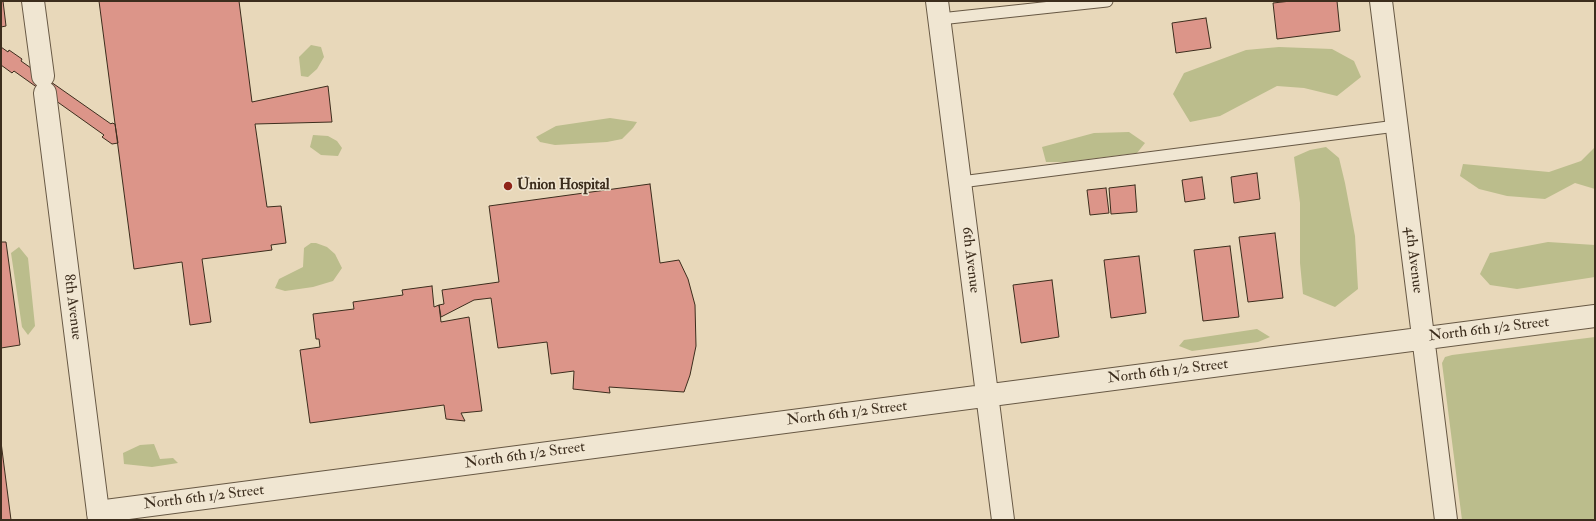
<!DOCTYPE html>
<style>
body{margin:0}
#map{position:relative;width:1596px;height:521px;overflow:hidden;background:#e8d8ba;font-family:"IM FELL Double Pica",serif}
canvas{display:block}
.frame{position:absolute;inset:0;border:2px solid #3c2d1d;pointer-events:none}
</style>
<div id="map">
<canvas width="1596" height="521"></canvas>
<div class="frame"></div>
</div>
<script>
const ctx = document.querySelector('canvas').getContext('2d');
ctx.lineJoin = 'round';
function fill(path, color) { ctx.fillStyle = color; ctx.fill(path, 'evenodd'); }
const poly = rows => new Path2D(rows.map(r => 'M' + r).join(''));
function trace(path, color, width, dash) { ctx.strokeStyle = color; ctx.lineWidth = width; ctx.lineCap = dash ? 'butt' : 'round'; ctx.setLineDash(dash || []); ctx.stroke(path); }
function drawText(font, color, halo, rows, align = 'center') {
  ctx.font = font + ' "IM FELL Double Pica",serif'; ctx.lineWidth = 3; ctx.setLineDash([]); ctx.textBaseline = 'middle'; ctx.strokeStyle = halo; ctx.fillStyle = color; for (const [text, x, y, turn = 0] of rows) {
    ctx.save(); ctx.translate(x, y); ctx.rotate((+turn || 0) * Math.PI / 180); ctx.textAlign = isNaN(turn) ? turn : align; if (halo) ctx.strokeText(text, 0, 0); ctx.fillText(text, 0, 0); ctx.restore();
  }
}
const green = poly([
 [311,45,321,47,324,57,317,69,308,77,301,76,299,57],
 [1279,47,1332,49,1354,61,1361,77,1337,96,1304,88,1277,86,1220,116,1190,122,1173,94,1184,73,1246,50],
 [610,118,637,122,633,128,622,139,607,142,555,145,540,142,536,137,556,126],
 [1129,132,1145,143,1137,153,1066,162,1046,162,1042,147,1094,133],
 [313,135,328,136,337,141,342,148,338,156,321,155,310,147],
 [1326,147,1339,158,1345,183,1355,236,1358,289,1335,307,1303,294,1300,263,1300,203,1294,157,1310,150],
 [1595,147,1595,189,1575,183,1545,199,1507,196,1479,189,1460,176,1463,164,1549,172,1581,161],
 [1548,242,1595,245,1595,277,1517,289,1490,285,1480,274,1490,253],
 [311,243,316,243,327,247,335,254,342,268,333,281,313,287,285,291,275,288,279,279,303,267,304,248],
 [19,247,28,258,35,326,28,335,22,327,11,253],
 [1257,329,1270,337,1258,342,1192,351,1179,346,1184,340],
 [1595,337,1595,520,1462,520,1442,363,1445,357,1452,355],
 [154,444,160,459,173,458,178,463,152,467,124,464,123,453,140,445]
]);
const building = poly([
 [1,1,3,1,6,26,1,27,1,1],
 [99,1,239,1,252,102,328,86,332,122,255,124,267,207,281,206,286,243,271,245,272,250,202,259,211,322,190,325,182,262,134,269,99,1],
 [1291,1,1337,1,1340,31,1277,39,1273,3,1291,1],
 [1206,18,1211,48,1176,53,1172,23,1206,18],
 [1,47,8,52,9,50,22,59,21,61,111,124,112,123,115,124,118,143,112,144,102,137,104,135,14,71,12,73,1,65,1,47],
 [1257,173,1260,199,1234,203,1231,177,1257,173],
 [1202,177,1205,199,1185,202,1182,180,1202,177],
 [650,184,660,263,679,260,688,279,695,305,696,346,690,375,684,392,609,387,610,393,573,389,574,371,551,374,547,342,498,348,491,298,474,300,441,317,439,305,444,304,442,290,499,282,489,206,650,184],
 [1135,185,1137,212,1111,214,1109,188,1135,185],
 [1106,188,1109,213,1090,215,1087,190,1106,188],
 [1275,233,1283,298,1248,302,1239,237,1275,233],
 [1,242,6,242,20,345,1,348,1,242],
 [1230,246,1239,317,1203,321,1194,250,1230,246],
 [1139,256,1146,313,1111,318,1104,260,1139,256],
 [1052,280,1059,337,1021,343,1013,285,1052,280],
 [432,286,434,307,439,305,441,322,469,317,482,411,461,413,465,421,446,419,444,405,310,423,300,350,320,347,319,339,316,339,313,314,354,309,353,302,403,295,402,290,432,286],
 [1,442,11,520,1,520,1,442]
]);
const service = poly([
 [940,19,1107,1],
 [961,182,1396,126]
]);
const minor = poly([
 [937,1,1003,520],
 [1381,1,1446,520],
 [98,512,1595,316]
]);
const tertiary = poly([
 [33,1,43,76],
 [45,93,99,520]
]);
const markers = [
 [508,186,5,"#8f2418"]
];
const poiNames = [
 ["Union Hospital",517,186]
];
const streetNames = [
 ["6th Avenue",970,260,83],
 ["4th Avenue",1413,260,83],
 ["8th Avenue",72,307,83],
 ["North 6th 1/2 Street",1489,330,-7],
 ["North 6th 1/2 Street",1168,372,-7],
 ["North 6th 1/2 Street",847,414,-7],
 ["North 6th 1/2 Street",525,456,-8],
 ["North 6th 1/2 Street",204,498,-7]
];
fill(green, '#bbbd8c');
fill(building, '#dc9589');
trace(building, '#3c2d1d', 1);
trace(service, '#675844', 13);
trace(minor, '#675844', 24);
trace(tertiary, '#675844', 24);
trace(service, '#f0e6d2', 11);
trace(minor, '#f0e6d2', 22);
trace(tertiary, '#f0e6d2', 22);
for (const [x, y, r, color] of markers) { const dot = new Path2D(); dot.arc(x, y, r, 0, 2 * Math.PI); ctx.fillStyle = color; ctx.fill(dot); trace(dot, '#f0e6d2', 1.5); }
drawText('bold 15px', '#3c2d1d', '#f0e6d2', poiNames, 'left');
drawText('15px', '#3c2d1d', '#f0e6d2', streetNames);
</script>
